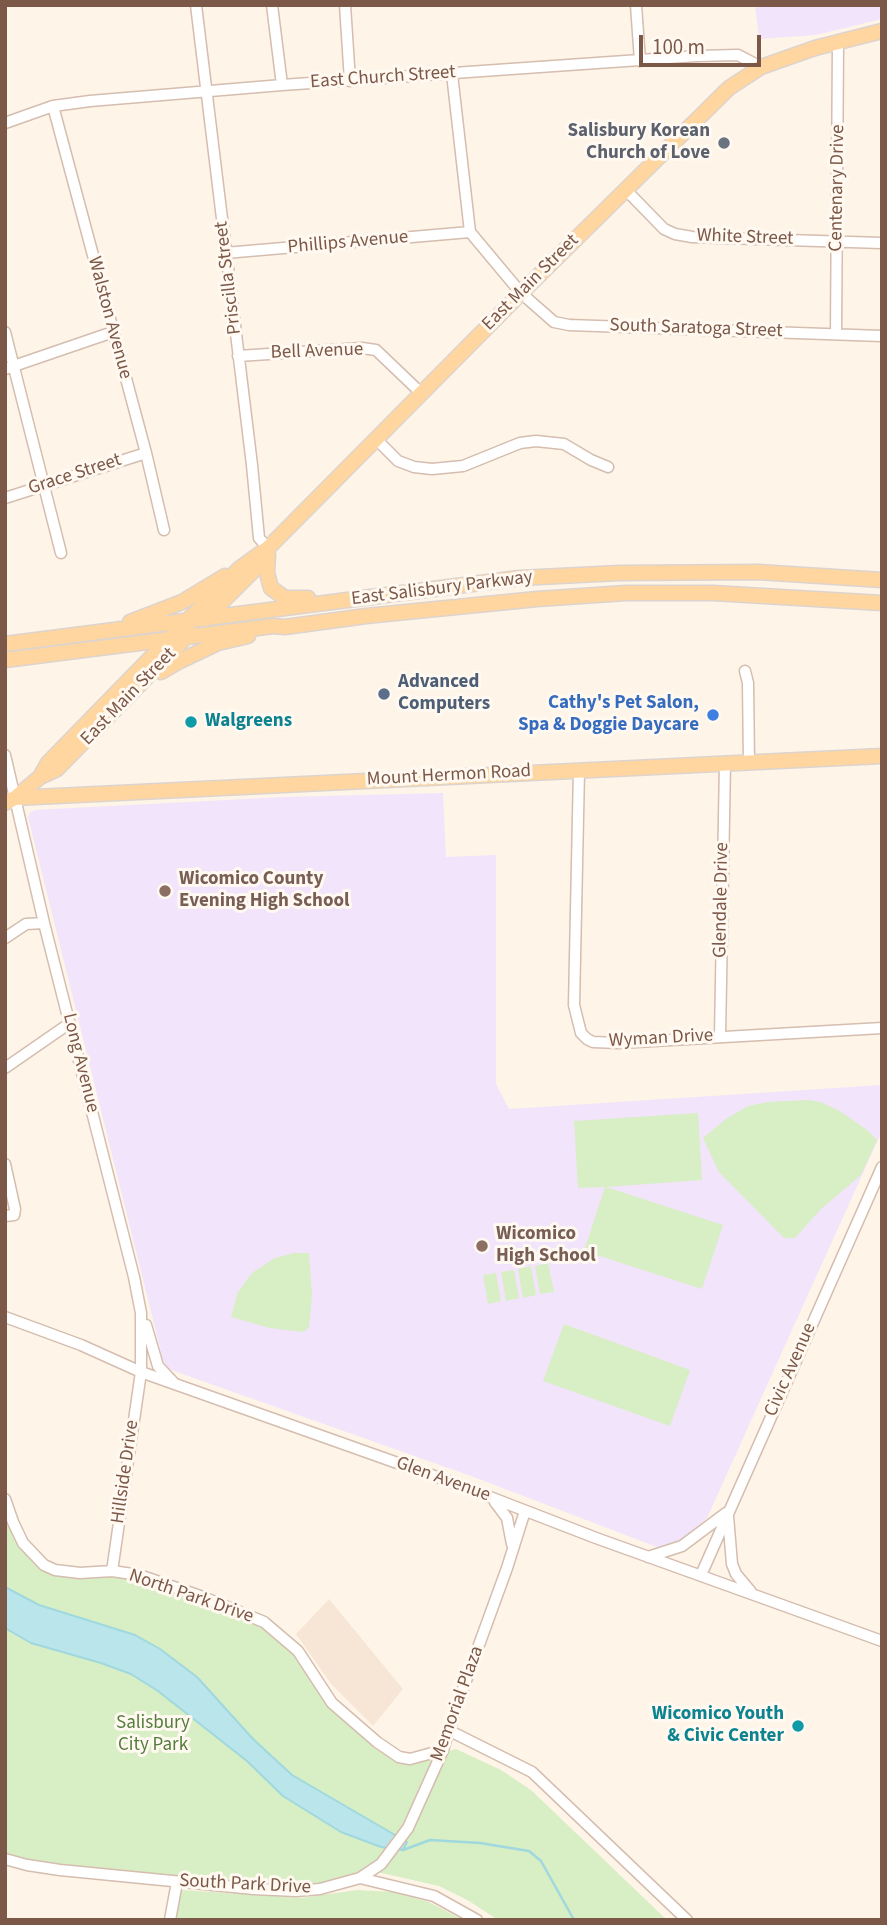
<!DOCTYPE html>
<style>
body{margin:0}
#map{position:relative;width:887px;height:1925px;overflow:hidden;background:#fef5e8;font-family:"Source Sans 3",sans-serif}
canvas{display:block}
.frame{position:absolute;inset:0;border:7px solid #7c5848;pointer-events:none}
.scale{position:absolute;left:639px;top:35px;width:122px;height:32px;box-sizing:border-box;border:4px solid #7c5848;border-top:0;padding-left:9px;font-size:21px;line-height:24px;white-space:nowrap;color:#7c5848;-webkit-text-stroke:5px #fff9f1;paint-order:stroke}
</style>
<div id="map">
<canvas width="887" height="1925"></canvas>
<div class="frame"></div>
<div class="scale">100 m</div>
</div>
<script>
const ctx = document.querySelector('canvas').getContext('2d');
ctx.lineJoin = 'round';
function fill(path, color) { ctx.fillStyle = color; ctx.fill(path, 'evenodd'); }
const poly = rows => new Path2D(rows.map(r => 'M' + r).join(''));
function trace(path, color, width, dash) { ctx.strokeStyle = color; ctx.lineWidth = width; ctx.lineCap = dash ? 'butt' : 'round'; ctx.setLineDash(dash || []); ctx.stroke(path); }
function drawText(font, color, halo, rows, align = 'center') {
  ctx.font = font + ' "Source Sans 3",sans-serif'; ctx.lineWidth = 6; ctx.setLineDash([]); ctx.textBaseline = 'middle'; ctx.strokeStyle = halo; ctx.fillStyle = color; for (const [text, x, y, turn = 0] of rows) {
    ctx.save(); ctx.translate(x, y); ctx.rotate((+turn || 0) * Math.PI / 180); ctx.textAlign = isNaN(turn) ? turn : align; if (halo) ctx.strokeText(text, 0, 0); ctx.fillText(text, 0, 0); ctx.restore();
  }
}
const residential = poly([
 [329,1599,403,1689,373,1726,331,1684,296,1634]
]);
const education = poly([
 [755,5,882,5,882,19,816,35,759,39],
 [443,793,446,857,496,855,496,1084,509,1109,882,1085,882,1131,707,1518,684,1538,671,1544,657,1547,471,1476,174,1371,167,1367,163,1360,28,817,30,813,34,810,284,797]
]);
const green = poly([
 [808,1100,820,1102,838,1110,866,1129,877,1140,861,1175,821,1209,795,1238,784,1238,719,1172,703,1138,726,1119,748,1106,768,1102],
 [698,1113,702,1180,606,1187,723,1225,702,1289,584,1251,605,1187,578,1188,574,1121],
 [294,1253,309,1253,312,1295,309,1327,303,1332,270,1328,231,1317,238,1292,252,1273,275,1258],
 [548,1263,554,1292,540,1294,535,1266],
 [531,1266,536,1295,523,1298,518,1269],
 [514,1270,519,1298,506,1301,501,1272],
 [496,1273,501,1301,488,1304,483,1275],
 [564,1324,690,1370,670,1426,543,1381],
 [5,1519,15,1541,35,1563,49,1574,57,1576,117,1577,155,1585,253,1621,265,1628,279,1639,293,1654,326,1703,399,1764,456,1749,501,1770,531,1790,667,1920,498,1920,469,1901,439,1886,364,1869,339,1880,311,1886,278,1887,58,1865,5,1856],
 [181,1890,301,1898,357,1890,394,1892,429,1902,463,1920,174,1920]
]);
const water = poly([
 [5,1587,39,1605,135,1635,160,1649,197,1677,253,1739,292,1775,407,1842,403,1850,381,1847,341,1832,283,1796,247,1761,158,1691,131,1674,101,1663,31,1643,5,1628,5,1587]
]);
const stream = poly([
 [403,1850,430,1840,480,1843,529,1851,541,1861,574,1920]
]);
const minor = poly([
 [196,5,252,465,259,538,268,548],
 [272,5,282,85],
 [345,5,350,81],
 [636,5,640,61],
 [452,74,470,232,521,293,554,322,569,325,882,336],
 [53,106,146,453,164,530],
 [5,123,53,106,90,101,282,85,697,56,738,55,761,67],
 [626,190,664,229,675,234,692,237,882,243],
 [225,253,470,232],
 [5,332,61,553],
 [836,334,838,42],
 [238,356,362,348,376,350,421,393],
 [5,369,113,332],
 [375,438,398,461,414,467,432,469,463,466,520,443,536,441,564,444,591,460,608,467],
 [5,498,146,453],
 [745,671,748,683,749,762],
 [5,755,44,923,134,1277,141,1313,141,1372,112,1571],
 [579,770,574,1005,581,1033,587,1039,593,1042,619,1043,882,1028],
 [5,938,26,924,44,923],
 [720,1036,725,763],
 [5,1068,70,1023],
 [5,1164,15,1209,14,1215,5,1216],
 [5,1317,81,1345,141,1372,451,1482,596,1538,882,1641],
 [146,1325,158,1366,173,1382],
 [5,1499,13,1522,23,1543,44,1565,55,1570,80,1573,112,1571,139,1575,203,1597,264,1622,298,1651,332,1703,377,1742,399,1757,410,1759,443,1750],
 [495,1502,507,1518,512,1544],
 [728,1516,732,1564,736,1574,751,1592],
 [648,1557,682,1546,726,1513],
 [701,1575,882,1167],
 [450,1731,532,1772,687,1920],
 [5,1859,27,1865,60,1870,254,1889,296,1891,320,1889,360,1878,434,1896,477,1920],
 [360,1878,381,1864,408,1828,443,1750,456,1708,507,1568,525,1511],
 [170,1920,177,1882]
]);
const major = poly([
 [268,555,267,573,271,588,285,598,308,598],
 [205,619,263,561,265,555],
 [130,622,182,602,225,576],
 [5,644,519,578,619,573,758,572,882,580],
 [5,660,273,626,285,627,366,616,537,599,626,593,713,593,882,603],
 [161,672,180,661,218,643,248,636],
 [40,777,57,769,190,633],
 [15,798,882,756],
 [5,803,15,798,40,777,48,763,170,638,239,569,268,548,521,293,729,88,761,67,815,48,882,31]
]);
const markers = [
 [724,143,7,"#6b7280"],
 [384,694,7,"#5c6f8a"],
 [713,715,7,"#3f7fe0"],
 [191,722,7,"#0f9aa8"],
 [165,891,7,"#8d6e63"],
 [482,1246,7,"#8d6e63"],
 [798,1726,7,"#0f9aa8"]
];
const streetNames = [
 ["East Church Street",383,78,-4],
 ["Centenary Drive",838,188,-89],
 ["White Street",745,238,2],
 ["Phillips Avenue",348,243,-5],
 ["Priscilla Street",229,278,-97],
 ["East Main Street",531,283,-45],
 ["Walston Avenue",109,318,75],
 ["South Saratoga Street",696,329,2],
 ["Bell Avenue",317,352,-2],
 ["Grace Street",75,475,-18],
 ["East Salisbury Parkway",442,589,-7],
 ["East Main Street",129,697,-46],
 ["Mount Hermon Road",449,776,-3],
 ["Glendale Drive",722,900,-89],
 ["Wyman Drive",661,1039,-3],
 ["Long Avenue",80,1063,76],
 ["Civic Avenue",791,1370,-66],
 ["Hillside Drive",126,1472,-82],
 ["Glen Avenue",443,1480,20],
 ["North Park Drive",191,1597,19],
 ["Memorial Plaza",458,1704,-70],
 ["South Park Drive",245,1885,3]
];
const worshipNames = [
 ["Salisbury Korean",710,132],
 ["Church of Love",710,154]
];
const serviceNames = [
 ["Advanced",398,683],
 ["Computers",398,705]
];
const shopNames = [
 ["Cathy's Pet Salon,",699,704],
 ["Spa & Doggie Daycare",699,726]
];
const cultureNames = [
 ["Walgreens",205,722],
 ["Wicomico Youth",784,1715,"right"],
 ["& Civic Center",784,1737,"right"]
];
const educationNames = [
 ["Wicomico County",179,880],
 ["Evening High School",179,902],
 ["Wicomico",496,1235],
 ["High School",496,1257]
];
const parkNames = [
 ["Salisbury",153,1724],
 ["City Park",153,1746]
];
fill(residential, '#f7e6d6');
fill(education, '#f2e4fb');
fill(green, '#d8eec4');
fill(water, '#bae6eb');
trace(water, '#9fd8de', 2);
trace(stream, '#9fd8de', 2.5);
trace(minor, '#d5bdaf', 13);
trace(major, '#ddd4cf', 17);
trace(minor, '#fff', 10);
trace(major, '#ffd69f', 14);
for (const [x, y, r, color] of markers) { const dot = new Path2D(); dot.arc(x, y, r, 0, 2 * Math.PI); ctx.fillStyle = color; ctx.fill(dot); trace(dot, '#fff9f1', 2.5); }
drawText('19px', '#7c5848', '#fff9f1', streetNames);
drawText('bold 19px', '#5b616d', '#fff9f1', worshipNames, 'right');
drawText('bold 19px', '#4e5e75', '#fff9f1', serviceNames, 'left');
drawText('bold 19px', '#366cbe', '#fff9f1', shopNames, 'right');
drawText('bold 19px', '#0d838f', '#fff9f1', cultureNames, 'left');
drawText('bold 19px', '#785e54', '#fff9f1', educationNames, 'left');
drawText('19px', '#527d3c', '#fff9f1', parkNames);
</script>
